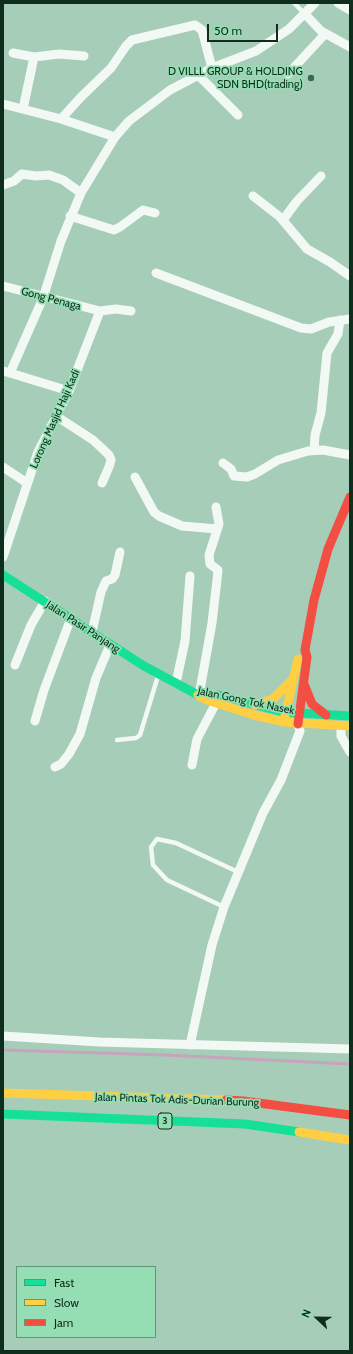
<!DOCTYPE html>
<style>
body{margin:0}
#map{position:relative;width:353px;height:1354px;overflow:hidden;background:#a6cdb7;font-family:Cabin,sans-serif}
canvas{display:block}
.frame{position:absolute;inset:0;border:4px solid #0e2d1d;pointer-events:none}
.legend{position:absolute;left:16px;top:1266px;width:140px;height:72px;box-sizing:border-box;background:#95deb4;border:1px solid #5f9778;margin:0;padding:5px 7px;list-style:none;font-size:12px;color:#0e2d1d}
.legend li{display:flex;align-items:center;gap:8px;height:20px}
.legend b{width:20px;border:1px solid #5f9778}
.north{position:absolute;left:297px;top:1298px;width:40px;height:40px;-webkit-text-stroke:3px #95deb4;paint-order:stroke;rotate:292deg;font-size:11px;font-weight:700;line-height:16px;text-align:center;color:#0e2d1d}
.north::after{content:'';display:block;margin:auto;width:14px;height:18px;background:#0e2d1d;clip-path:polygon(50% 0,100% 100%,50% 72%,0 100%)}
.scale{position:absolute;left:207px;top:24px;width:71px;height:18px;box-sizing:border-box;border:2px solid #0e2d1d;border-top:0;padding-left:5px;font-size:12px;line-height:14px;white-space:nowrap;color:#0e2d1d;-webkit-text-stroke:3px #95deb4;paint-order:stroke}
</style>
<div id="map">
<canvas width="353" height="1354"></canvas>
<div class="frame"></div>
<ul class="legend">
<li><b style="height:5px;background:#16e098"></b>Fast</li>
<li><b style="height:5px;background:#ffcf43"></b>Slow</li>
<li><b style="height:5px;background:#f24e42"></b>Jam</li>
</ul>
<div class="north">N</div>
<div class="scale">50 m</div>
</div>
<script>
const ctx = document.querySelector('canvas').getContext('2d');
ctx.lineJoin = 'round';
const poly = rows => new Path2D(rows.map(r => 'M' + r).join(''));
function trace(path, color, width, dash) { ctx.strokeStyle = color; ctx.lineWidth = width; ctx.lineCap = dash ? 'butt' : 'round'; ctx.setLineDash(dash || []); ctx.stroke(path); }
function drawText(font, color, halo, rows, align = 'center') {
  ctx.font = font + ' Cabin,sans-serif'; ctx.lineWidth = 3.5; ctx.setLineDash([]); ctx.textBaseline = 'middle'; ctx.strokeStyle = halo; ctx.fillStyle = color; for (const [text, x, y, turn = 0] of rows) {
    ctx.save(); ctx.translate(x, y); ctx.rotate((+turn || 0) * Math.PI / 180); ctx.textAlign = isNaN(turn) ? turn : align; if (halo) ctx.strokeText(text, 0, 0); ctx.fillText(text, 0, 0); ctx.restore();
  }
}
const stream = poly([
 [3,1050,165,1055,350,1064]
]);
const lane = poly([
 [294,3,305,14],
 [117,740,136,738,140,735,158,676],
 [224,907,167,880,153,865,151,847,157,839,176,843,238,872]
]);
const street = poly([
 [338,3,350,10],
 [305,14,321,31,350,47],
 [13,53,34,57,23,109],
 [34,57,59,54,84,56],
 [288,74,325,34],
 [198,75,238,115],
 [3,104,61,119,115,137],
 [61,119,81,97,111,68,126,46,132,40,195,25,202,30,212,68],
 [3,185,14,181,22,174,36,176,49,175,63,180,81,193],
 [253,196,280,217,307,249,330,262,350,276],
 [70,216,114,230,120,227,143,210,155,213],
 [283,220,297,201,321,176],
 [156,273,301,328,311,329,329,322,350,319],
 [3,286,100,311,116,309,131,311],
 [3,371,10,373,43,298,61,241,81,193,115,137,129,121,170,90,212,68,256,51,289,29,315,3],
 [10,373,69,391],
 [56,416,93,440,109,455,111,460,109,467,102,483],
 [314,450,315,435,321,413,327,353,338,334,340,320],
 [223,463,231,469,234,476,247,477,255,474,278,460,308,451,323,450,350,455],
 [3,467,27,483],
 [135,477,154,512,159,516,182,526,217,529],
 [3,557,38,452,69,391,100,311],
 [92,632,101,592,106,581,112,579,115,575,120,552],
 [15,665,31,625,45,601],
 [176,683,185,641,190,576],
 [200,690,212,623,217,580,218,570,210,564,209,555,219,524,216,507],
 [35,721,44,690,71,618],
 [341,726,341,736,350,752],
 [192,765,197,739,216,703],
 [55,767,61,764,69,754,80,734,96,678,110,645],
 [3,1036,99,1042,350,1049],
 [190,1045,212,945,224,907,263,813,281,780,300,731,298,724]
]);
const fast = poly([
 [3,575,144,666,198,695],
 [218,695,283,712,350,716],
 [3,1114,245,1124,299,1132]
]);
const slow = poly([
 [198,695,207,700,254,715,284,722,350,726],
 [255,705,273,699,292,680],
 [284,720,298,659],
 [3,1093,226,1100],
 [299,1132,350,1140]
]);
const jam = poly([
 [304,684,312,704,326,715],
 [298,724,307,657,305,650,314,600,328,549,350,497],
 [226,1100,243,1101,350,1115]
]);
const markers = [
 [311,78,4,"#436553"]
];
const shields = [
 [165,1121,14]
];
const shieldNames = [
 ["3",165,1121]
];
const poiNames = [
 ["D VILLL GROUP & HOLDING",303,72],
 ["SDN BHD(trading)",303,85]
];
const streetNames = [
 ["Gong Penaga",51,299,15],
 ["Lorong Masjid Haji Kadi",55,419,-66],
 ["Jalan Pasir Panjang",83,627,33],
 ["Jalan Gong Tok Nasek",246,701,12],
 ["Jalan Pintas Tok Adis-Durian Burung",177,1100,2]
];
trace(stream, '#c6a4bd', 3);
trace(lane, '#f2f8f4', 4.5);
trace(street, '#f2f8f4', 9);
trace(fast, '#16e098', 9);
trace(slow, '#ffcf43', 9);
trace(jam, '#f24e42', 9);
for (const [x, y, r, color] of markers) { const dot = new Path2D(); dot.arc(x, y, r, 0, 2 * Math.PI); ctx.fillStyle = color; ctx.fill(dot); trace(dot, '#95deb4', 1.5); }
for (const [x, y, w] of shields) { const box = new Path2D(); box.roundRect(x - w / 2, y - 8, w, 16, 3); ctx.fillStyle = '#95deb4'; ctx.fill(box); trace(box, '#0e2d1d', 1); }
drawText('bold 10px', '#0e2d1d', null, shieldNames);
drawText('11px', '#0e2d1d', '#95deb4', poiNames, 'right');
drawText('11px', '#0e2d1d', '#95deb4', streetNames);
</script>
